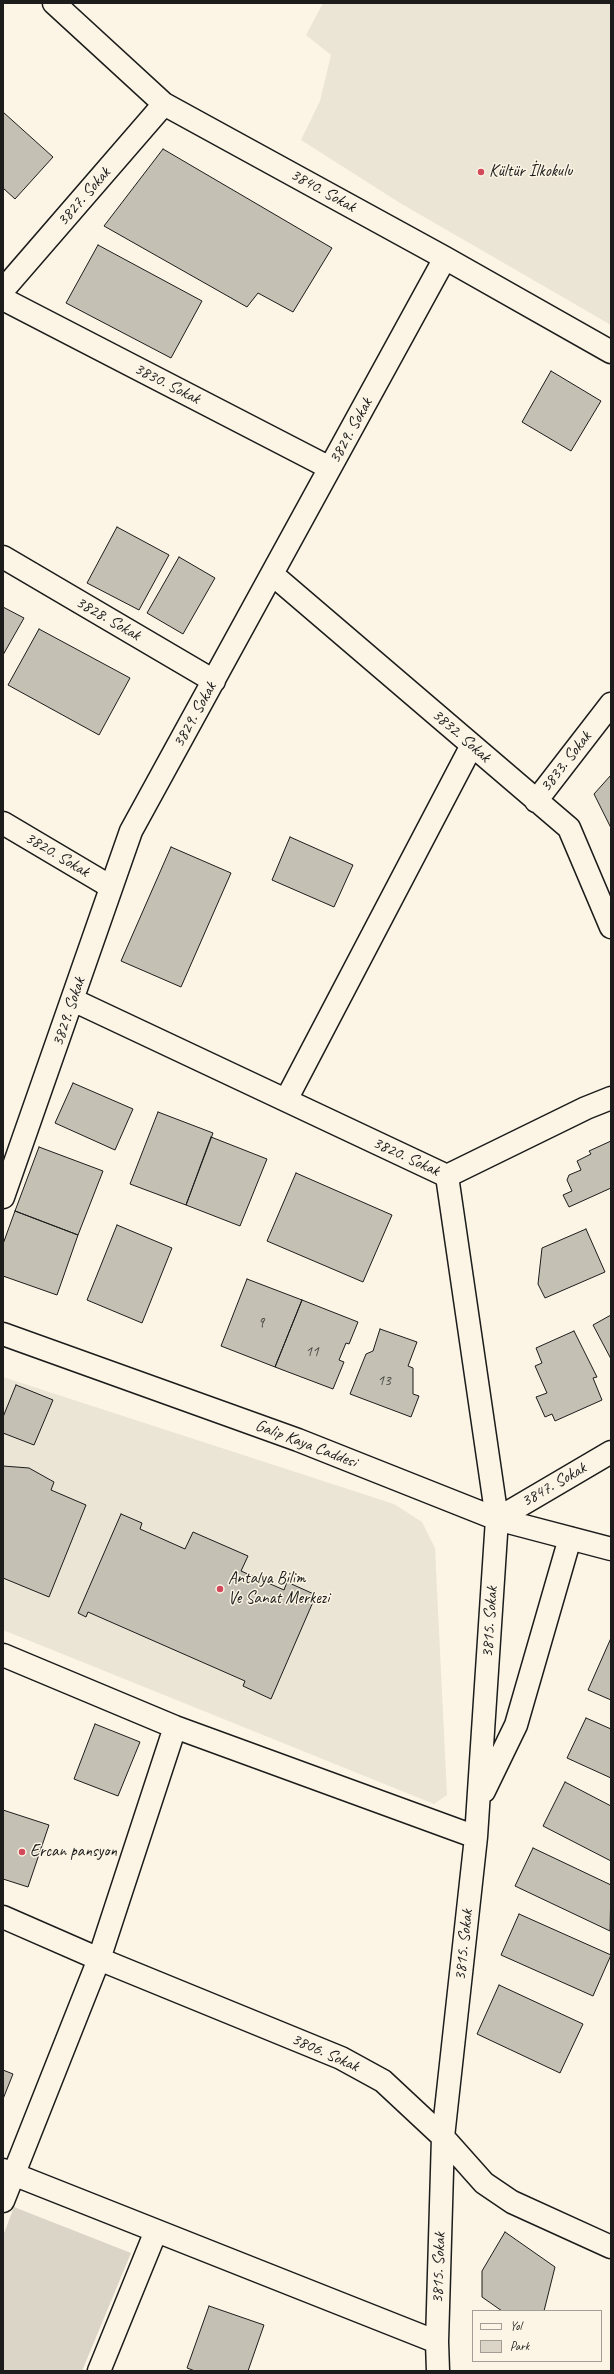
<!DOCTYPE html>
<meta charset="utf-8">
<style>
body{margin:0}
#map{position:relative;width:614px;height:2374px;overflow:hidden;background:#fcf5e5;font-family:Caveat,sans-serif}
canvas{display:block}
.frame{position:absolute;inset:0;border:4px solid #1c1c1c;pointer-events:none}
.legend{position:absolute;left:472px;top:2310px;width:130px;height:52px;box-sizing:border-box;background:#fcf5e5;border:1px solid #a29e95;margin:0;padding:5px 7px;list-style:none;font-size:12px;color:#1c1c1c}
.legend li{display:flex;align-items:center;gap:8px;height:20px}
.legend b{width:20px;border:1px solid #a29e95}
</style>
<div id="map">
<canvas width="614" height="2374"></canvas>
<div class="frame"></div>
<ul class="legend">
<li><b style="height:5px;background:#fcf5e5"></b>Yol</li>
<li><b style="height:11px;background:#dbd5c8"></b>Park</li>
</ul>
</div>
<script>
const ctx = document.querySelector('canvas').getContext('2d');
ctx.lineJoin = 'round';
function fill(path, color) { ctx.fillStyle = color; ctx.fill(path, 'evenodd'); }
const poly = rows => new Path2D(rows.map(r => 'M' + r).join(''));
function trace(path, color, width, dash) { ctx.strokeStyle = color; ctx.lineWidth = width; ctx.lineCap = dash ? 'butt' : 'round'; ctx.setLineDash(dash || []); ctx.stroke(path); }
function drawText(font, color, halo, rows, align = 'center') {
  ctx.font = font + ' Caveat,sans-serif'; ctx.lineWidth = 3; ctx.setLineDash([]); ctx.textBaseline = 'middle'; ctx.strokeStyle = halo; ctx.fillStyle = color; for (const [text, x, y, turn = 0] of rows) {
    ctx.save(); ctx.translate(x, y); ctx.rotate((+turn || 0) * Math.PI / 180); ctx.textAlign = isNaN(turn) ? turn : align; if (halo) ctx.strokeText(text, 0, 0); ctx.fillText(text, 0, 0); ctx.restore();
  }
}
const built = poly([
 [323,3,611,3,611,325,400,203,301,140,320,101,331,55,306,35],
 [3,1377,394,1504,422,1522,435,1548,447,1795,434,1804,3,1630]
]);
const green = poly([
 [14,2207,131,2253,82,2371,3,2371,3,2236]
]);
const building = poly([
 [3,112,53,157,15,199,3,188,3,112],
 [163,149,332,248,293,312,258,293,247,307,104,226,163,149],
 [98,245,202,301,171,358,66,303,98,245],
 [551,371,601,401,571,451,522,422,551,371],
 [117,527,169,555,139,610,87,583,117,527],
 [179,557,215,578,183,634,147,613,179,557],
 [3,607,24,618,3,655,3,607],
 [39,629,130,678,99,735,8,685,39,629],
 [611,775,611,828,594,794,611,775],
 [290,837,353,865,334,907,272,880,290,837],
 [171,847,231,873,181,987,121,961,171,847],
 [73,1083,133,1109,115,1150,55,1123,73,1083],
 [158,1112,213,1133,186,1205,130,1184,158,1112],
 [211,1137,267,1159,240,1226,186,1205,211,1137],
 [611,1141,611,1188,569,1207,563,1195,572,1191,567,1180,569,1175,581,1170,577,1161,591,1154,589,1151,611,1141],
 [39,1147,103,1171,78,1235,15,1211,39,1147],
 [296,1173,392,1215,363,1282,267,1241,296,1173],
 [15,1211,78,1235,57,1295,3,1276,3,1244,15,1211],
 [117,1225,172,1248,142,1323,87,1300,117,1225],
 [586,1229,605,1272,545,1298,538,1284,542,1248,586,1229],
 [247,1279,302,1300,275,1367,221,1346,247,1279],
 [302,1300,358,1322,349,1344,346,1343,339,1360,344,1362,333,1389,275,1367,302,1300],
 [611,1315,611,1359,593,1325,611,1315],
 [380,1329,417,1342,408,1366,413,1368,413,1394,419,1396,411,1417,350,1394,366,1354,373,1351,380,1329],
 [574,1331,597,1377,593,1378,602,1400,555,1421,552,1414,545,1417,536,1397,547,1393,535,1366,542,1363,536,1348,574,1331],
 [16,1385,53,1400,34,1445,3,1433,3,1417,16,1385],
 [3,1466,29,1468,54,1482,51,1490,86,1505,49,1597,3,1578,3,1466],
 [121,1514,142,1523,140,1529,185,1549,193,1532,248,1556,241,1571,284,1590,287,1582,316,1595,271,1699,243,1686,245,1681,88,1612,86,1617,78,1613,121,1514],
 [611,1638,611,1700,588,1690,611,1638],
 [586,1718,611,1729,611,1778,567,1758,586,1718],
 [95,1724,140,1742,118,1796,74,1779,95,1724],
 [565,1782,611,1806,611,1861,543,1826,565,1782],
 [3,1810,49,1825,28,1887,3,1879,3,1810],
 [533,1848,611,1885,610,1931,515,1886,533,1848],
 [519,1914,611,1955,593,1996,501,1955,519,1914],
 [499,1985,583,2024,560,2073,477,2034,499,1985],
 [3,2070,13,2074,3,2099,3,2070],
 [505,2232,555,2267,544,2311,502,2311,482,2297,482,2271,505,2232],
 [209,2306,264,2325,248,2371,195,2371,187,2368,209,2306]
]);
const minor = poly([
 [54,3,164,104,445,258,611,352],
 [3,290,164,104],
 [3,299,330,468],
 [3,557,214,681],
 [272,574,569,828,611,927],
 [536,801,611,704],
 [3,823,111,887],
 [73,1000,447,1176,497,1519,476,1837,443,2137,437,2342,438,2371],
 [286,1100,472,745],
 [447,1176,586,1108,611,1098],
 [3,1197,131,831,445,258],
 [3,1334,298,1440,497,1519,611,1549],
 [497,1519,611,1452],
 [3,1655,175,1727,476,1837],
 [484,1791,516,1725,570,1538],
 [3,1917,99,1959,341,2058,383,2081,443,2137,484,2183,512,2202,611,2247],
 [3,2170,437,2342],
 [3,2201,99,1959,175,1727],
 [99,2371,156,2231]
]);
const markers = [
 [481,172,4,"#d1495b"],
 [220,1589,4,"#d1495b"],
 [22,1852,4,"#d1495b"]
];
const numberNames = [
 ["9",261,1323],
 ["11",312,1352],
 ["13",384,1381]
];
const poiNames = [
 ["Kültür İlkokulu",489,172],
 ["Antalya Bilim",228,1579],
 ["Ve Sanat Merkezi",228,1599],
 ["Ercan pansyon",30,1852]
];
const streetNames = [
 ["3840. Sokak",323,191,29],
 ["3827. Sokak",84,197,-49],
 ["3830. Sokak",167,384,27],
 ["3829. Sokak",351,431,-61],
 ["3828. Sokak",108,619,30],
 ["3829. Sokak",195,715,-61],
 ["3832. Sokak",461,736,41],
 ["3833. Sokak",566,762,-52],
 ["3820. Sokak",57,855,31],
 ["3829. Sokak",69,1012,-71],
 ["3820. Sokak",406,1157,25],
 ["Galip Kaya Caddesi",306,1444,21],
 ["3847. Sokak",554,1485,-30],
 ["3815. Sokak",490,1622,-86],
 ["3815. Sokak",464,1945,-84],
 ["3806. Sokak",325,2053,24],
 ["3815. Sokak",439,2268,-88]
];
fill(built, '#ebe5d6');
fill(green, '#dbd5c8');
fill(building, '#c4c0b3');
trace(building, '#1c1c1c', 1);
trace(minor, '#1c1c1c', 25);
trace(minor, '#fcf5e5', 22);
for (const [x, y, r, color] of markers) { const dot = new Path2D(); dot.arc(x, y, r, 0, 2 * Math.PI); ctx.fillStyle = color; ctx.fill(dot); trace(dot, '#fcf5e5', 1.5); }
drawText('15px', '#464542', null, numberNames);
drawText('17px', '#1c1c1c', '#fcf5e5', poiNames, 'left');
drawText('17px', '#1c1c1c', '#fcf5e5', streetNames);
</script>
